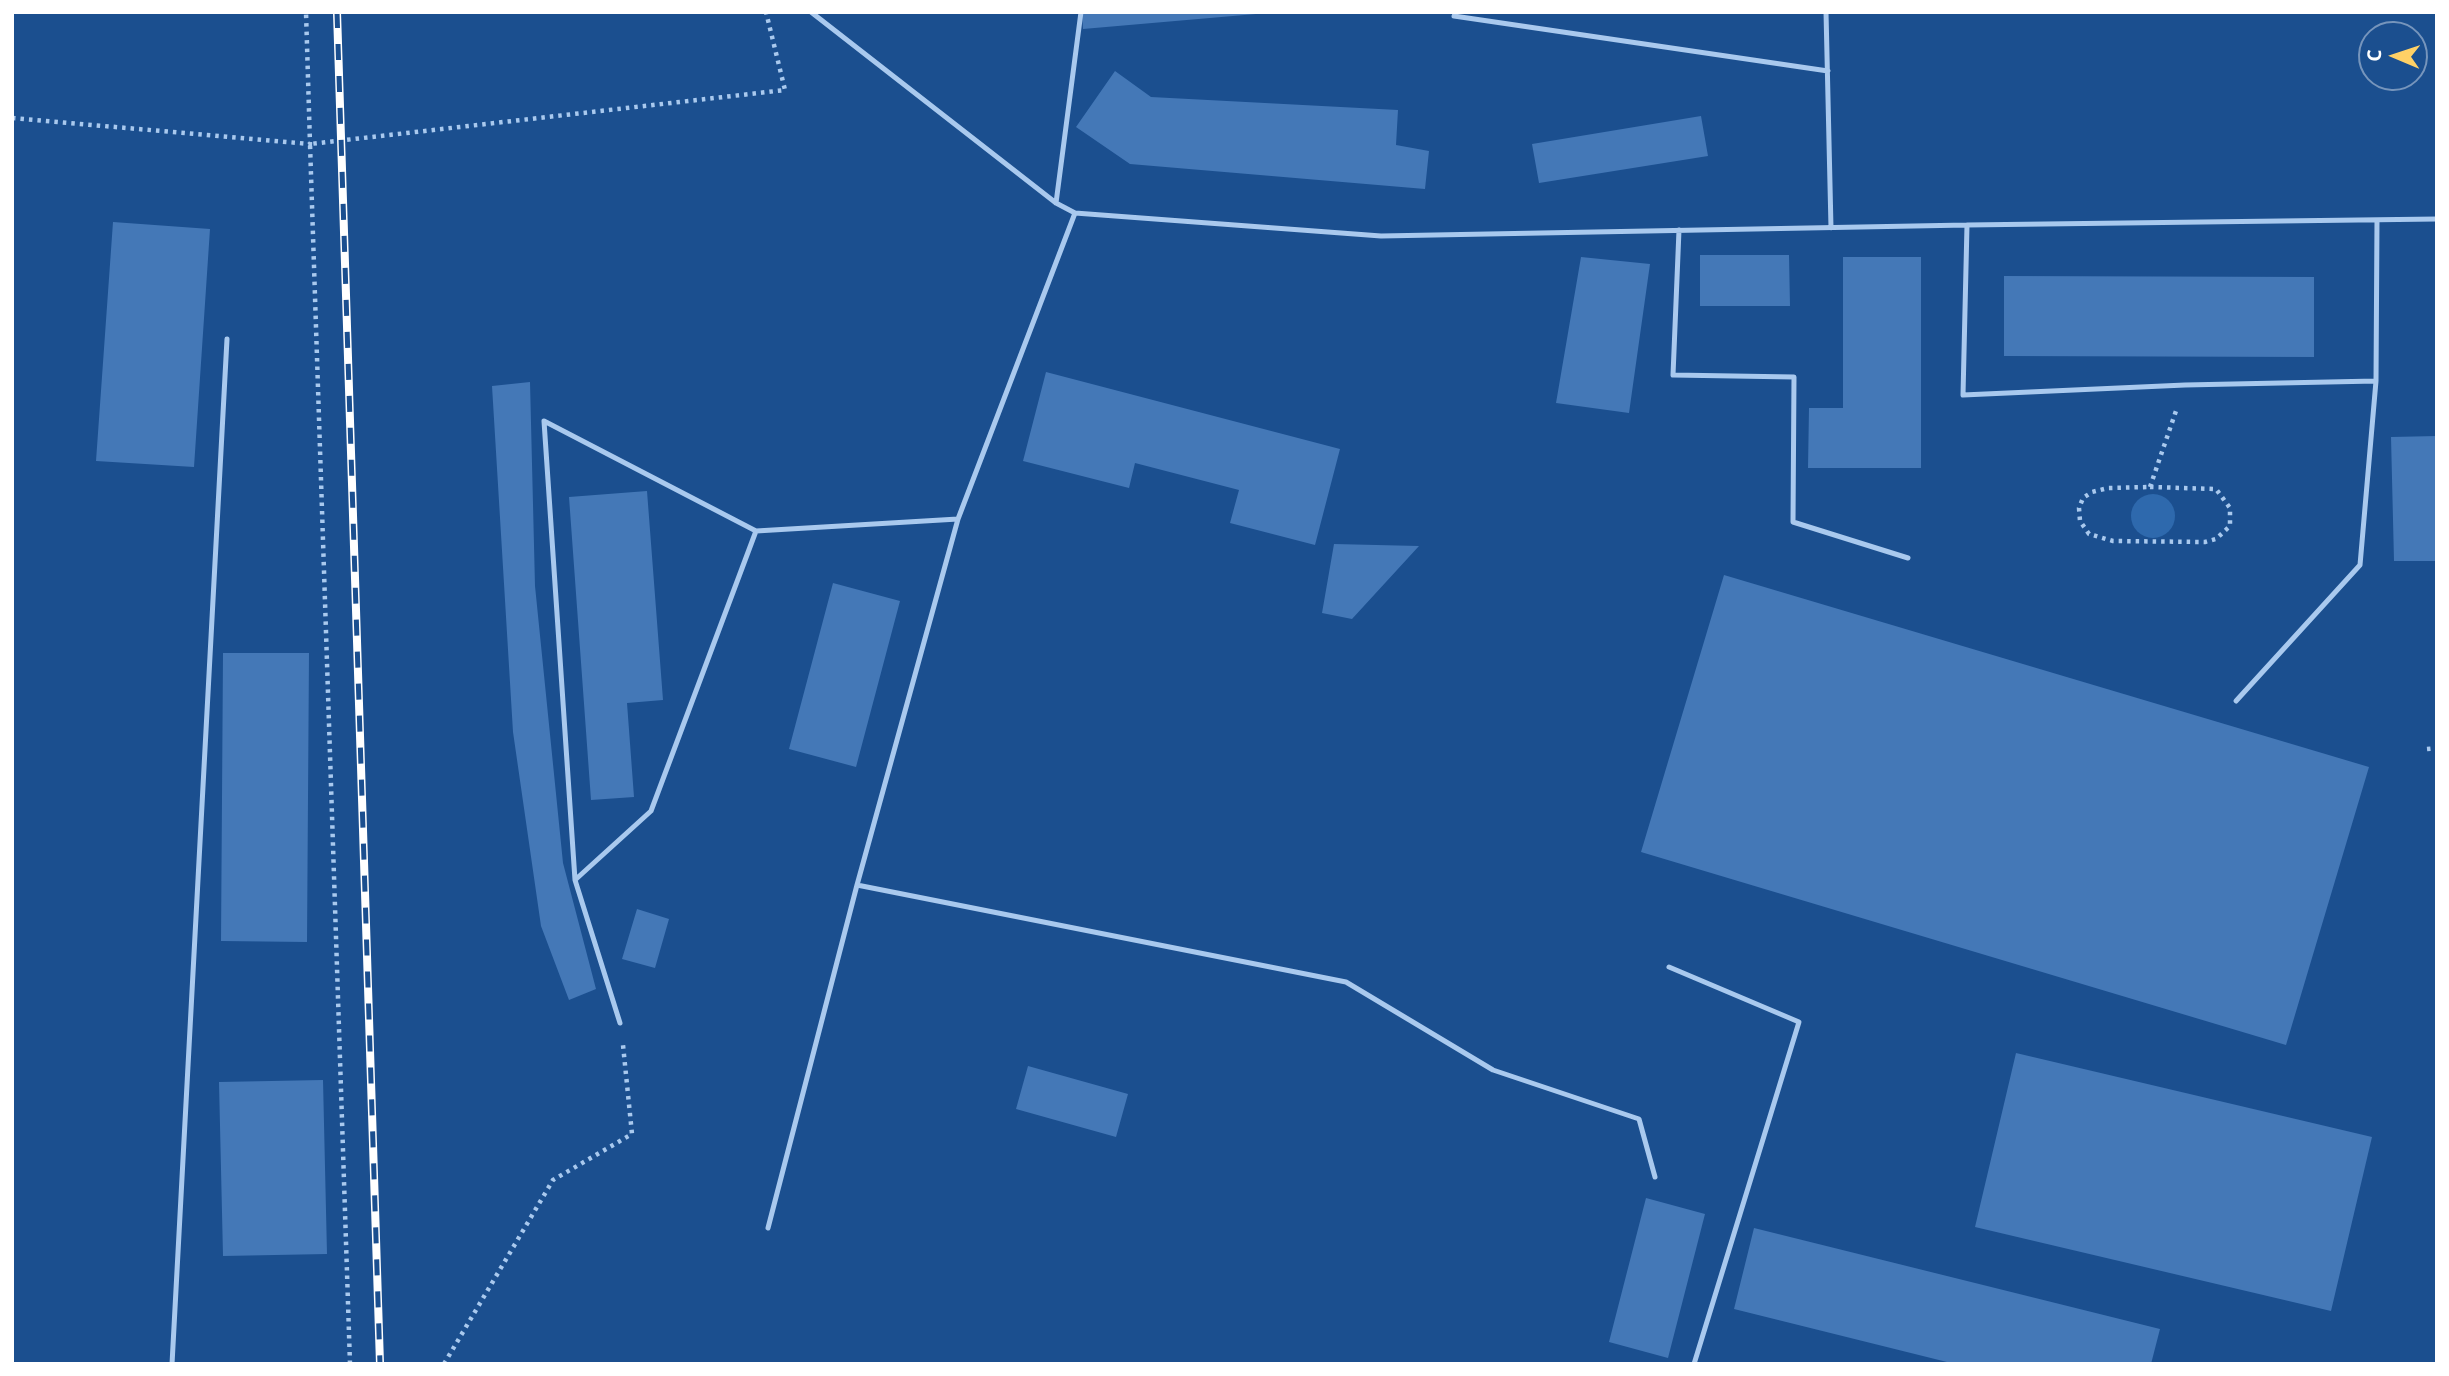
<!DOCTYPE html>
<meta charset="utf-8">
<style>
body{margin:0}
#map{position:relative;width:2449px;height:1376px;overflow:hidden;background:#1b4f8f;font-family:"Open Sans",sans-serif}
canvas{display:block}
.frame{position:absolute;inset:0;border:14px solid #fff;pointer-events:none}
.north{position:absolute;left:2358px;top:21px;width:70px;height:70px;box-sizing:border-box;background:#1b4f8f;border:2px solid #7695bc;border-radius:50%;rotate:272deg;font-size:19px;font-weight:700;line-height:28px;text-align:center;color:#fff}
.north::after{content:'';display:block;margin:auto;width:24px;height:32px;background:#ffd166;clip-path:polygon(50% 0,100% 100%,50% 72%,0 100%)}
</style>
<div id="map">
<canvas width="2449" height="1376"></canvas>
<div class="frame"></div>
<div class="north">С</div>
</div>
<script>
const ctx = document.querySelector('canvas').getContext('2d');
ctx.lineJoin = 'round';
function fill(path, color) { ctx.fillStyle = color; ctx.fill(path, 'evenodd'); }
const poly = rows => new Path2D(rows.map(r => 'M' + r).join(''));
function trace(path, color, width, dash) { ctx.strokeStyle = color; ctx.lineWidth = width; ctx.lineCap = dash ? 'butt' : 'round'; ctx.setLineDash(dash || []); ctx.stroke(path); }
const green = poly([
 '2131 516a22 22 0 1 1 44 0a22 22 0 1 1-44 0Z'
]);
const building = poly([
 [1082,12,1256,12,1256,14,1083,29],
 [1115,71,1151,97,1398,110,1396,145,1429,151,1425,189,1130,164,1076,127],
 [1701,116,1708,156,1539,183,1532,144],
 [113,222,210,229,194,467,96,461],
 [1700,255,1789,255,1790,306,1700,306],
 [1581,257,1650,264,1629,413,1556,403],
 [1843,257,1921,257,1921,468,1808,468,1809,408,1843,408],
 [2004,276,2314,277,2314,357,2004,356],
 [1046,372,1340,449,1315,545,1230,523,1239,490,1135,463,1129,488,1023,461],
 [530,382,535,586,563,863,596,989,569,1000,541,926,513,732,492,386],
 [2437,436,2437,561,2394,561,2391,437],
 [647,491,663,700,627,703,634,797,591,800,569,497],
 [1334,544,1419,546,1352,619,1322,613],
 [1724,575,2369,767,2286,1045,1641,852],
 [833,583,900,601,856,767,789,749],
 [223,653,309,653,307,942,221,941],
 [637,909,669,919,655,968,622,959],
 [2016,1053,2372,1137,2331,1311,1975,1227],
 [1028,1066,1128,1094,1116,1137,1016,1109],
 [323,1080,327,1254,223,1256,219,1082],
 [1646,1198,1705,1214,1668,1358,1609,1342],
 [1754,1228,2160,1329,2151,1364,1955,1364,1734,1309]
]);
const path = poly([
 [12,118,310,144,306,12],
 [2150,487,2216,489,2230,508,2230,526,2216,539,2205,542,2113,541,2089,534,2080,521,2079,508,2083,498,2092,492,2108,488,2150,487],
 [2150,487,2177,408],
 [2427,749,2437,748],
 [350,1364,310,144,785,90,766,12],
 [444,1364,553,1180,632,1134,623,1045]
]);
const service = poly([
 [811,12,1056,203,1075,213,1381,236,1967,225,2437,219],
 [1826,12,1831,228],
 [1454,16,1828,71],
 [1056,203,1081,12],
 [1967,225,1963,395,2185,385,2376,381,2377,220],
 [1679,230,1673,375,1794,377,1793,522,1908,558],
 [958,519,857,885,1346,982,1493,1070,1639,1119,1655,1177],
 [756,531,651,811,575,880,544,421,756,531,958,519,1075,213],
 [2236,701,2360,565,2376,381],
 [575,880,620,1023],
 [1669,967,1799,1022,1694,1364],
 [768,1228,857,885],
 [172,1364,227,339]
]);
const rail = poly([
 [337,12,380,1364]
]);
fill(green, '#2e69ad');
fill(building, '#4478b7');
trace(path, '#a9c9ee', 4.5, [3.5, 5]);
trace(service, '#a9c9ee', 5);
trace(rail, '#fff', 8);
trace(rail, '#1b4f8f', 5, [16]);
</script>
